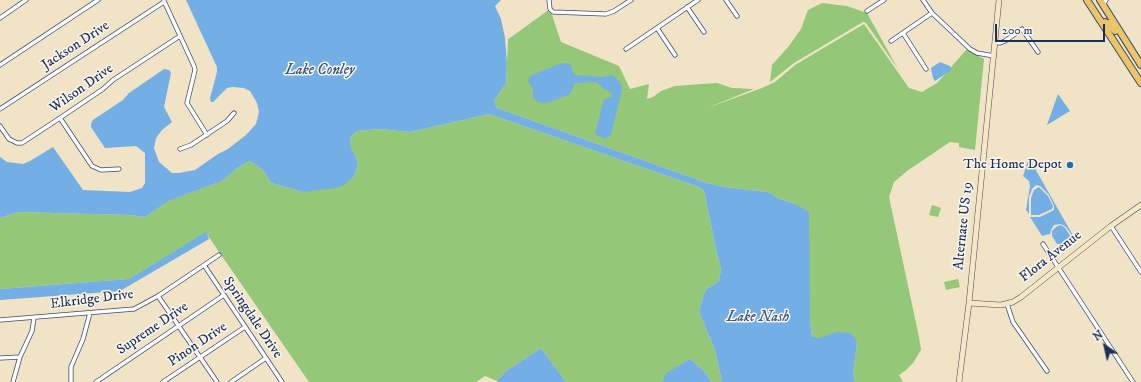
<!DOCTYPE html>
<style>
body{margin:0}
#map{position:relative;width:1141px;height:382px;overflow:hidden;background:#f1e3c6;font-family:"IM FELL DW Pica",serif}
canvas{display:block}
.north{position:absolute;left:1085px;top:326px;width:40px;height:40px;-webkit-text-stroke:3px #fbf7ec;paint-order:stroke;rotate:326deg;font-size:11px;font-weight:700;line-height:16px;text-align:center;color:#1b2f5e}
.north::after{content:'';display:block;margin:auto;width:14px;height:18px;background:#1b2f5e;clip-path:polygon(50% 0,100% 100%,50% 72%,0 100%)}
.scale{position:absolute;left:995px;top:24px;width:110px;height:18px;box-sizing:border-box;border:2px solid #1b2f5e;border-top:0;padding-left:5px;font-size:12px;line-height:14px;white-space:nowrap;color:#1b2f5e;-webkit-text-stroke:3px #fbf7ec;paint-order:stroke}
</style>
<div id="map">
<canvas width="1141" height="382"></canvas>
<div class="north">N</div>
<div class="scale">200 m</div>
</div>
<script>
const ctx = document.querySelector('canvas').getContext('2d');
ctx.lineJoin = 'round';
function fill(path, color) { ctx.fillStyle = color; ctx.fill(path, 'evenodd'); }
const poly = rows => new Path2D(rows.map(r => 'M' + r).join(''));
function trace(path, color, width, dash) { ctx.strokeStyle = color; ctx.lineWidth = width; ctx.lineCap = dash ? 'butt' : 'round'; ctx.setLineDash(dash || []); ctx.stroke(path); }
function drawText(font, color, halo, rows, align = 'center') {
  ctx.font = font + ' "IM FELL DW Pica",serif'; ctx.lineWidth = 3; ctx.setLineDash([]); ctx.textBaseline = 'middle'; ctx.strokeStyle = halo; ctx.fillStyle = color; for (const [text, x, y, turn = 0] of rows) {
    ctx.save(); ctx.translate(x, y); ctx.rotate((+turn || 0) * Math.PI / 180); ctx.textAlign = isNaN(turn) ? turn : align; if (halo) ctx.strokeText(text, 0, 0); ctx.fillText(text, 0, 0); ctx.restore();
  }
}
const green = poly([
 [822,3,847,6,867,13,898,69,866,23,863,22,794,63,770,82,772,65,789,46,801,29,808,10],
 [550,9,561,42,619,66,630,89,649,84,647,99,653,97,661,91,675,86,717,83,732,88,754,89,707,108,762,88,775,82,795,65,864,24,909,88,922,92,937,83,967,49,984,59,975,150,959,147,959,143,950,142,907,171,894,182,889,197,919,337,921,350,913,363,906,370,899,375,903,382,855,382,853,374,857,342,819,338,812,336,795,204,778,198,768,192,724,187,707,183,497,108,494,101,506,83,508,40,507,40],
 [489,114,699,187,704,191,717,254,721,269,719,281,705,290,699,312,715,350,722,382,712,382,704,371,690,359,667,373,662,382,566,382,541,348,506,371,497,381,485,376,476,382,309,382,206,233,129,279,0,289,0,218,18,212,129,215,145,217,167,201,222,181,237,168,250,161,263,170,271,183,303,192,354,176,358,165,356,157,351,148,350,138,357,131,379,129,410,132],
 [932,205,941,208,938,217,929,215],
 [958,279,960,287,946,290,944,282]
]);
const water = poly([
 [186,0,501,0,495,6,501,19,505,38,507,63,506,83,494,101,497,108,707,183,724,187,768,192,778,198,795,204,809,212,810,321,812,336,819,338,837,332,851,333,857,342,853,374,855,382,722,382,715,350,699,312,705,290,719,281,721,269,717,254,704,191,699,187,489,114,410,132,379,129,357,131,350,138,351,148,356,157,358,165,354,176,344,185,336,188,303,192,271,183,263,170,250,161,237,168,222,181,168,201,145,217,129,215,18,212,0,218,0,157,7,162,23,164,30,161,53,147,83,190,130,192,142,188,145,183,145,153,136,146,105,148,91,127,91,124,93,120,123,100,129,93,164,69,169,70,171,73,164,107,172,122,162,130,156,138,154,148,159,162,172,173,179,173,195,170,218,154,228,149,246,135,256,124,259,112,257,103,250,91,244,88,232,87,227,88,213,102,211,102,210,98,217,72,217,67],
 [940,62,950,66,951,70,935,81,933,78,931,68],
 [568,63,571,66,573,73,576,75,603,77,612,75,619,81,622,86,621,93,611,135,605,139,595,134,604,99,612,97,611,92,604,89,596,82,575,83,570,94,550,102,543,103,536,101,533,97,533,89,528,81,530,76,559,64],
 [1058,94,1070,111,1047,125],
 [1029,158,1075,239,1072,241,1073,238,1071,234,1066,227,1061,224,1054,225,1051,230,1050,235,1049,234,1042,236,1030,217,1040,217,1054,210,1054,206,1049,195,1040,186,1036,185,1032,189,1029,197,1029,214,1026,210,1030,186,1029,181,1023,176],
 [1039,187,1048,196,1053,206,1052,209,1039,215,1031,215,1031,198,1034,190],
 [1061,225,1065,228,1071,237,1071,240,1063,244,1057,244,1052,236,1052,231,1056,227],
 [206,232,209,239,120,291,0,300,0,289,129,279],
 [541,348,566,382,498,382,497,381,506,371],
 [690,359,704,371,712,382,662,382,666,373]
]);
const street = poly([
 [549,0,550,9,553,12,606,14,614,11,631,0],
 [726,0,737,16],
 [923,0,932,13,970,49,977,53,994,56],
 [164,1,194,66,195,70,187,103,207,135],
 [1103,6,1106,0],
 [687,7,704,32],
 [867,11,884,0],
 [0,18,26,0],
 [657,28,675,55],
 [903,33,926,69],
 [891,41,932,13],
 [995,42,1000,43,1005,41,1022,29,1038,52],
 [626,49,698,0],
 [0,65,98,0],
 [0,109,164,2],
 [60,118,92,166,101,170,119,169],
 [0,126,9,139,17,143,22,143,60,118,103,89,113,80,180,36],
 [180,149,191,145,227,121,234,113],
 [1111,226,1141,272],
 [1043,244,1133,382],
 [204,265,282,382],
 [158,296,217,382],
 [1007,304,1013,322,1047,371],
 [0,320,134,309,158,296,219,255],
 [0,358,20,357],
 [13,382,20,357,32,331,34,318],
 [71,382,71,367,83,339,90,313],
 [96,382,224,295],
 [163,382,245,327],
 [231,382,266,358]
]);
const secondary = poly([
 [969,303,1001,305,1013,302,1021,297,1111,226,1141,205],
 [959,382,969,303,999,0]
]);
const highway = poly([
 [1087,0,1141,83],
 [1100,0,1141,65],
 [1102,23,1105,22,1108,23,1115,31]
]);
const markers = [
 [1070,165,4,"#1f6fb2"]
];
const streetNames = [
 ["Jackson Drive",76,46,-33],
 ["Wilson Drive",82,89,-35],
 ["Alternate US 19",964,226,-84],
 ["Flora Avenue",1051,257,-38],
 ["Elkridge Drive",92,300,-7],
 ["Springdale Drive",252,318,56],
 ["Supreme Drive",153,329,-34],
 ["Pinon Drive",198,345,-34]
];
const poiNames = [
 ["The Home Depot",1062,165]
];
const waterNames = [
 ["Lake Conley",320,71],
 ["Lake Nash",758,318]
];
fill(green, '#94c778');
fill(water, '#73aee4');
trace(street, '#3b4a6e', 5);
trace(secondary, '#3b4a6e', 6);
trace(highway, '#3b4a6e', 8);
trace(street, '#fff', 3.5);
trace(secondary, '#f7e8c3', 5);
trace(highway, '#ecc569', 6);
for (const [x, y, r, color] of markers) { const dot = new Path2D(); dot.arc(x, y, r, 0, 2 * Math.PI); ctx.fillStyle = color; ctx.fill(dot); trace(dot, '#fbf7ec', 1.5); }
drawText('14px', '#1b2f5e', '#fbf7ec', streetNames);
drawText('14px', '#1b2f5e', '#fbf7ec', poiNames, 'right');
drawText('italic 15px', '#355586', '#fbf7ec', waterNames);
</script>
